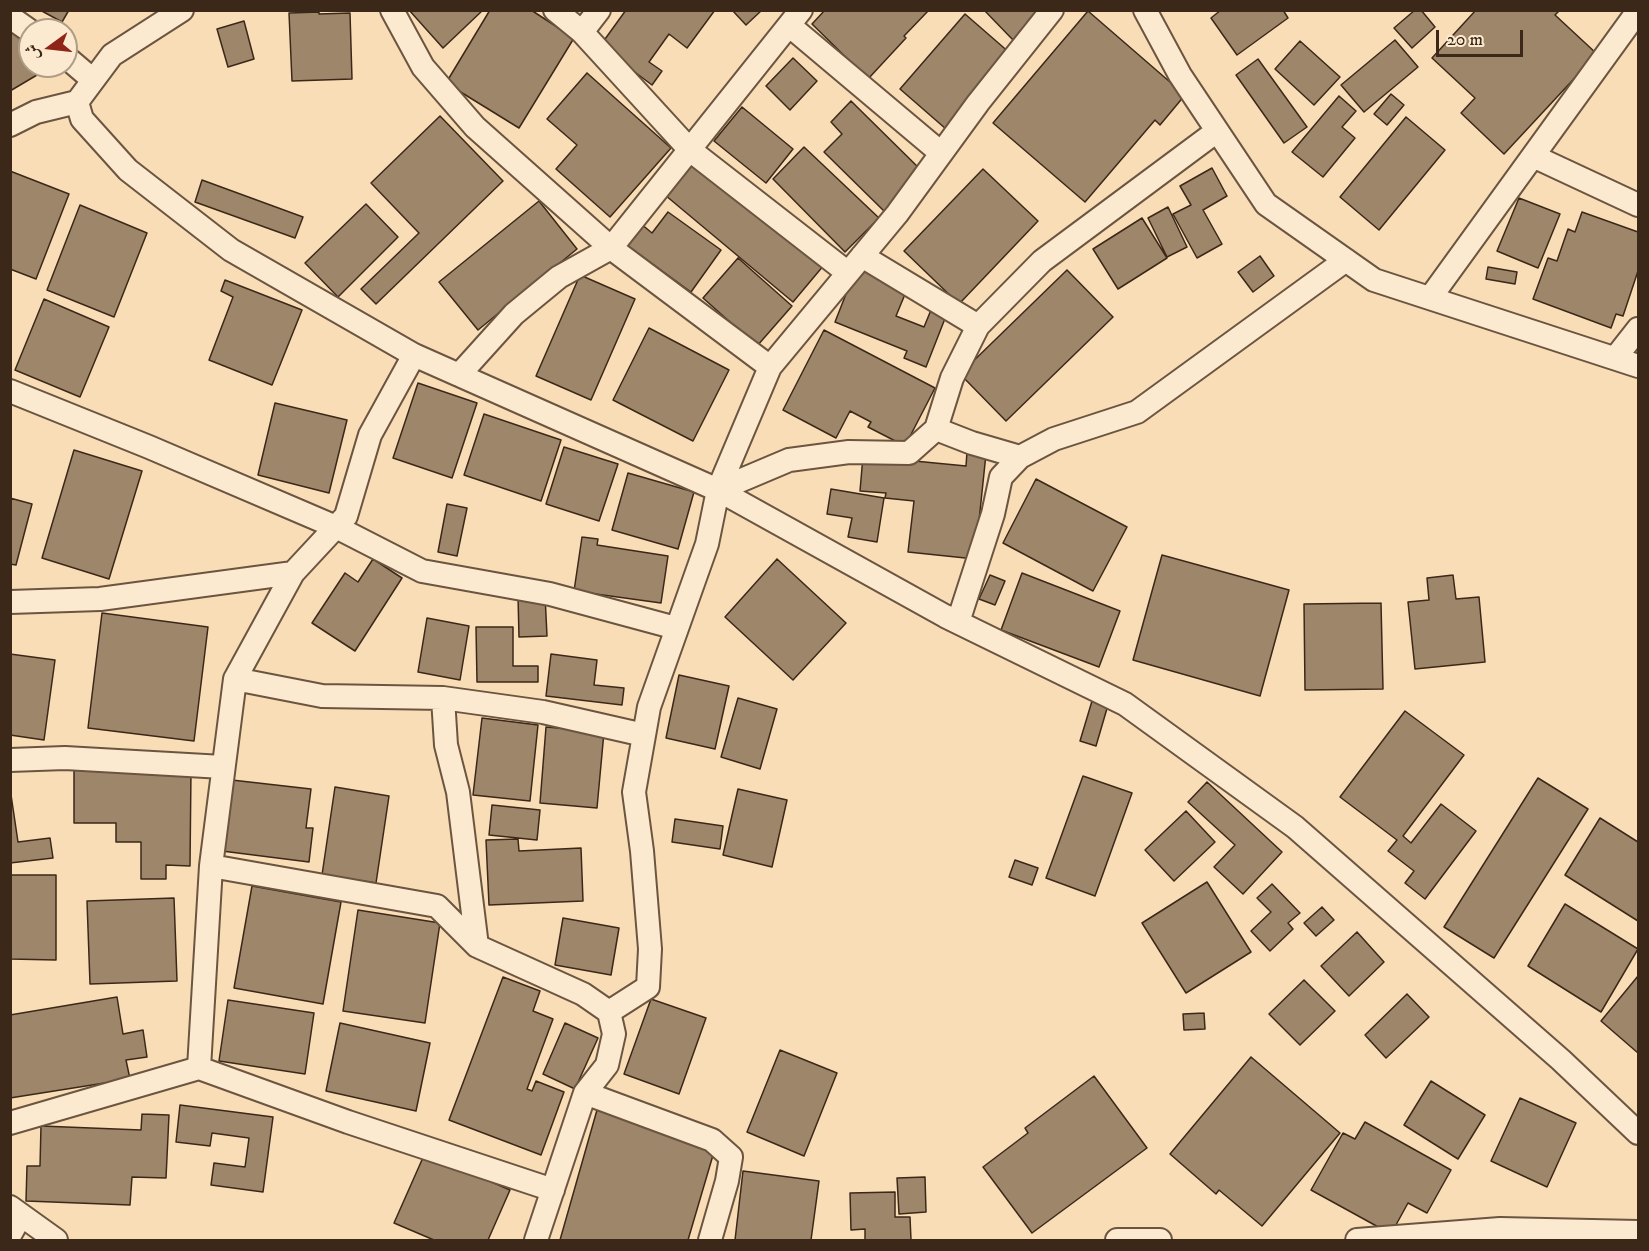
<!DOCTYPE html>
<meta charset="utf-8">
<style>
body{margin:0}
#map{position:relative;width:1649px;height:1251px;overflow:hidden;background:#f9ddb7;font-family:"IM FELL DW Pica",Amiri,serif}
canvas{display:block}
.frame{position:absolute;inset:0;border:12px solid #3c2818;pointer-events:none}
.north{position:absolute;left:18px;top:18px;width:60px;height:60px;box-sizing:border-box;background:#fbe9d0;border:2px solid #af9c86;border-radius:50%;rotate:255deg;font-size:16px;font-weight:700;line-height:24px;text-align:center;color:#3c2818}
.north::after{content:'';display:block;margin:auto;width:21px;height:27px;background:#8f2418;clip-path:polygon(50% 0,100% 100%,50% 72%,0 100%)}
.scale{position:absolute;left:1436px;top:30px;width:87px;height:27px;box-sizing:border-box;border:3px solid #3c2818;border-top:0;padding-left:8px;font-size:18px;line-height:21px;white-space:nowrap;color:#3c2818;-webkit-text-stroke:4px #fbe9d0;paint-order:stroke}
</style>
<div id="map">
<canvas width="1649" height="1251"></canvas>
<div class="frame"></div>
<div class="north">ش</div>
<div class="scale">20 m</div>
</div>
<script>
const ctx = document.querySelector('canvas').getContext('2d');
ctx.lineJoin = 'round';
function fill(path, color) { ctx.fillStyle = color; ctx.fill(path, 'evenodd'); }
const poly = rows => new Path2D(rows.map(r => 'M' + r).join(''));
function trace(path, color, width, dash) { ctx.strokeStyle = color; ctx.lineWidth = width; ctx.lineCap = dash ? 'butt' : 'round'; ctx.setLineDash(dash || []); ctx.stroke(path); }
const building = poly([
 [40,10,69,10,62,22,40,10],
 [409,10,483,10,443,48,409,10],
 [490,10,531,10,574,38,519,128,446,83,490,10],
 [626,10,715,10,687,48,669,34,649,62,662,71,652,85,600,46,626,10],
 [732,10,762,10,746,25,732,10],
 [825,10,929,10,904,36,906,38,868,79,812,24,825,10],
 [984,10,1045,10,1014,41,984,10],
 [1221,10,1283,10,1288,18,1237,55,1211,18,1221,10],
 [1415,10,1421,10,1435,27,1412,48,1394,28,1415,10],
 [1476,10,1560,10,1555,15,1597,54,1504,154,1461,113,1475,98,1432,58,1476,10],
 [1088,11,1185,95,1160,125,1155,120,1085,202,993,123,1088,11],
 [319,12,319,14,350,13,352,79,292,81,289,13,319,12],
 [965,14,1011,54,946,129,900,89,965,14],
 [244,21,254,59,228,67,217,29,244,21],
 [10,22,30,36,30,55,27,59,37,75,10,91,10,22],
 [1395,40,1418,67,1364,112,1341,85,1395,40],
 [1300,41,1340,77,1314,105,1275,69,1300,41],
 [793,58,817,81,790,110,766,86,793,58],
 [1258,59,1307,127,1284,143,1236,75,1258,59],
 [587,73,671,148,610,217,556,169,577,145,547,119,587,73],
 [1391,94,1404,105,1387,125,1374,114,1391,94],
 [1339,96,1356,111,1342,127,1355,138,1323,177,1292,152,1339,96],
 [851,101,924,173,886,213,824,152,842,134,831,122,851,101],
 [742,107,793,149,766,183,714,141,742,107],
 [440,116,503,181,376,304,361,289,419,233,371,183,440,116],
 [1406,117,1445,150,1379,230,1340,197,1406,117],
 [804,147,879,218,845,252,773,179,804,147],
 [696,157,824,265,793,302,665,195,696,157],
 [1212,168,1227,196,1203,210,1222,244,1197,258,1173,214,1191,205,1180,186,1212,168],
 [983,169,1038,221,959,304,904,251,983,169],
 [10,171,69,194,36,279,10,269,10,171],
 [202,180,303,217,295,238,195,202,202,180],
 [1519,198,1560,214,1538,268,1497,251,1519,198],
 [539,201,577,249,478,330,439,282,539,201],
 [366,204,398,237,338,297,305,263,366,204],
 [80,205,147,233,114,317,47,290,80,205],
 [1168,207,1187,247,1167,257,1148,218,1168,207],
 [668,212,721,250,691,292,625,244,640,223,652,233,668,212],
 [1582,212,1638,232,1638,271,1623,316,1616,314,1611,328,1533,299,1548,258,1557,261,1568,229,1575,232,1582,212],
 [1142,218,1167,258,1118,289,1093,249,1142,218],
 [1260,256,1274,276,1253,292,1238,272,1260,256],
 [738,258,792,306,757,346,703,298,738,258],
 [857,266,908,287,896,316,924,327,931,310,946,316,926,367,904,358,907,351,835,322,857,266],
 [1488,267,1517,272,1515,284,1486,279,1488,267],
 [1067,270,1113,317,1006,421,960,374,1067,270],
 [580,275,635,299,591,400,536,376,580,275],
 [225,280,302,310,272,385,209,360,233,297,221,291,225,280],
 [44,299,109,327,80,397,15,370,44,299],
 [649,328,729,370,693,441,613,400,649,328],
 [824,330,935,388,905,446,868,427,871,422,850,411,836,438,783,410,824,330],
 [418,383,477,403,452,478,393,458,418,383],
 [275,403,347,420,329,493,258,475,275,403],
 [484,414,561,440,541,501,464,475,484,414],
 [564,447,618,464,599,521,546,504,564,447],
 [74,450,142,471,109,579,42,558,74,450],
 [967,452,986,454,975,559,908,552,914,501,885,498,886,493,860,491,863,456,966,466,967,452],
 [628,473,694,492,678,549,612,530,628,473],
 [1036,479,1127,527,1093,591,1003,543,1036,479],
 [831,489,884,498,877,542,848,537,852,518,827,514,831,489],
 [10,498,32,504,16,565,10,564,10,498],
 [447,504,467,508,457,556,438,552,447,504],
 [582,537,598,539,597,545,668,556,661,603,574,591,582,537],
 [1162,555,1289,590,1260,696,1133,660,1162,555],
 [373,559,402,578,355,651,312,623,345,573,358,582,373,559],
 [777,559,846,623,793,680,725,617,777,559],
 [1022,573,1120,611,1099,667,1001,630,1022,573],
 [990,575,1005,581,995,605,979,599,990,575],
 [1453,575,1456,599,1479,597,1485,662,1415,669,1408,602,1429,600,1427,578,1453,575],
 [545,595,547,636,519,637,518,596,545,595],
 [1381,603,1383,689,1305,690,1304,604,1381,603],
 [102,613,208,627,194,741,88,728,102,613],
 [427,618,469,626,460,680,418,672,427,618],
 [476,627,513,627,513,666,538,666,538,682,477,682,476,627],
 [10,654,55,660,44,740,10,735,10,654],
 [551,654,597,660,594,685,624,688,622,705,546,696,551,654],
 [679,675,729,686,715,749,666,738,679,675],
 [738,698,777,709,760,769,721,757,738,698],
 [1092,701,1108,705,1096,746,1080,741,1092,701],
 [1405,711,1464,755,1403,836,1411,843,1441,804,1476,831,1425,899,1405,883,1414,871,1388,851,1397,840,1340,797,1405,711],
 [482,718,538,725,530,801,473,795,482,718],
 [546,727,604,732,597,808,540,803,546,727],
 [74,769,191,770,190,866,166,865,166,879,141,879,141,842,116,842,116,823,74,823,74,769],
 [1083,776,1132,793,1095,896,1046,878,1083,776],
 [1538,778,1588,809,1494,958,1444,927,1538,778],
 [223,779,311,789,306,828,313,828,309,862,214,850,223,779],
 [1207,782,1282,852,1243,894,1214,867,1235,845,1188,802,1207,782],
 [335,787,389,796,376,883,322,875,335,787],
 [10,788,18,842,50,838,53,858,10,863,10,788],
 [738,789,787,800,772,867,723,855,738,789],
 [492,805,540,810,537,840,489,835,492,805],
 [1186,811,1215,842,1174,881,1145,850,1186,811],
 [1600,818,1638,842,1638,921,1565,875,1600,818],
 [675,819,723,826,720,849,672,842,675,819],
 [518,839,519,851,581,848,583,901,489,905,486,840,518,839],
 [1015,860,1038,868,1032,885,1009,877,1015,860],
 [10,875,56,875,56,960,10,959,10,875],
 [1207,882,1251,952,1186,993,1142,923,1207,882],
 [1272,884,1300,913,1288,923,1293,929,1270,951,1251,931,1271,912,1257,898,1272,884],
 [252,886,341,902,323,1004,234,988,252,886],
 [174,898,177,981,90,984,87,901,174,898],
 [1565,904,1638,949,1601,1012,1528,966,1565,904],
 [1322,907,1334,920,1316,936,1304,923,1322,907],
 [358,910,440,923,425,1023,343,1011,358,910],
 [563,918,619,928,611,975,555,965,563,918],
 [1357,932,1384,962,1349,996,1321,966,1357,932],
 [1638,976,1638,1053,1601,1021,1638,976],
 [503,977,540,991,533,1011,553,1019,527,1089,532,1091,536,1081,564,1092,541,1155,449,1120,503,977],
 [1304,980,1335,1011,1300,1045,1269,1014,1304,980],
 [1407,994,1429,1017,1386,1058,1365,1035,1407,994],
 [117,997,123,1034,143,1030,147,1057,126,1060,130,1079,10,1098,10,1015,117,997],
 [651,999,706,1018,679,1094,624,1074,651,999],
 [228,1000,314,1013,305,1074,219,1061,228,1000],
 [1204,1013,1205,1029,1184,1030,1183,1014,1204,1013],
 [340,1023,430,1043,416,1111,326,1091,340,1023],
 [565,1023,598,1038,575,1089,543,1074,565,1023],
 [780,1050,837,1073,804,1156,747,1132,780,1050],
 [1251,1057,1340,1133,1262,1226,1219,1190,1216,1194,1170,1154,1251,1057],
 [1094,1076,1147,1148,1032,1233,983,1167,1028,1133,1025,1128,1094,1076],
 [1431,1081,1485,1115,1458,1159,1404,1125,1431,1081],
 [1520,1098,1576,1123,1547,1187,1491,1161,1520,1098],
 [180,1105,273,1117,263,1192,211,1185,214,1163,245,1167,249,1138,212,1133,210,1146,176,1142,180,1105],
 [597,1110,716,1145,688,1240,560,1240,597,1110],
 [142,1114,169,1115,166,1178,132,1177,130,1205,26,1201,27,1166,40,1166,41,1126,141,1130,142,1114],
 [1365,1122,1451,1170,1427,1213,1408,1203,1391,1234,1311,1190,1343,1133,1355,1139,1365,1122],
 [425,1153,510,1190,488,1240,434,1240,394,1223,425,1153],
 [743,1171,819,1181,811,1240,735,1240,743,1171],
 [925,1177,926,1212,899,1214,897,1178,925,1177],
 [895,1192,895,1217,910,1217,911,1240,865,1240,865,1229,851,1230,850,1193,895,1192]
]);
const minor = poly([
 [392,10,423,67,475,127,611,248,770,367],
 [555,10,582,32,599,10],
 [1145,10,1180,75,1266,204,1374,280,1638,366],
 [10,17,30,31],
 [790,26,941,153],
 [582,32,690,150,848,273],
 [66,57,93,80],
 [77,102,82,119,128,170,231,250,414,355,718,490,945,616,1125,704,1295,827,1561,1060,1638,1133],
 [10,125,36,112,77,102,112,55,182,10],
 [1533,156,1638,205],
 [862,256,978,326],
 [1430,298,1638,11],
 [1616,357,1638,329],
 [459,375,514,314,559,277,611,248,801,10],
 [10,391,149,447,336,527,422,571,550,594,676,628],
 [936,429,972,443,1020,457],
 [718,490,789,460,849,452,909,453,936,429,952,378,978,326,1042,261,1217,131],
 [10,602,100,599,293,573],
 [958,622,993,514,1001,477,1020,457,1054,439,1137,412,1346,260],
 [235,679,322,696,443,698,543,712,644,735],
 [443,698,446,745,458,792,477,946],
 [10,760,65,758,223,767],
 [211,866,437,906,477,946,583,994,609,1012,614,1034,607,1065,585,1093,536,1240],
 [609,1012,648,987,650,949,642,851,634,792,649,707,707,544,718,490,770,367,897,214,978,103,1052,10],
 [199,1068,211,866,235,679,293,573,346,516,370,435,414,355],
 [585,1093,712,1140,731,1157,727,1181,710,1240],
 [10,1123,199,1068,348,1122,553,1190],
 [10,1207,56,1240],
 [10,1235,21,1215],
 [1117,1240,1160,1240],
 [1357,1240,1500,1229,1638,1232]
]);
fill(building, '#9e866b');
trace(building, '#3c2818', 1.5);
trace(minor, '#6b5540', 26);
trace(minor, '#fbe9d0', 22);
</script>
